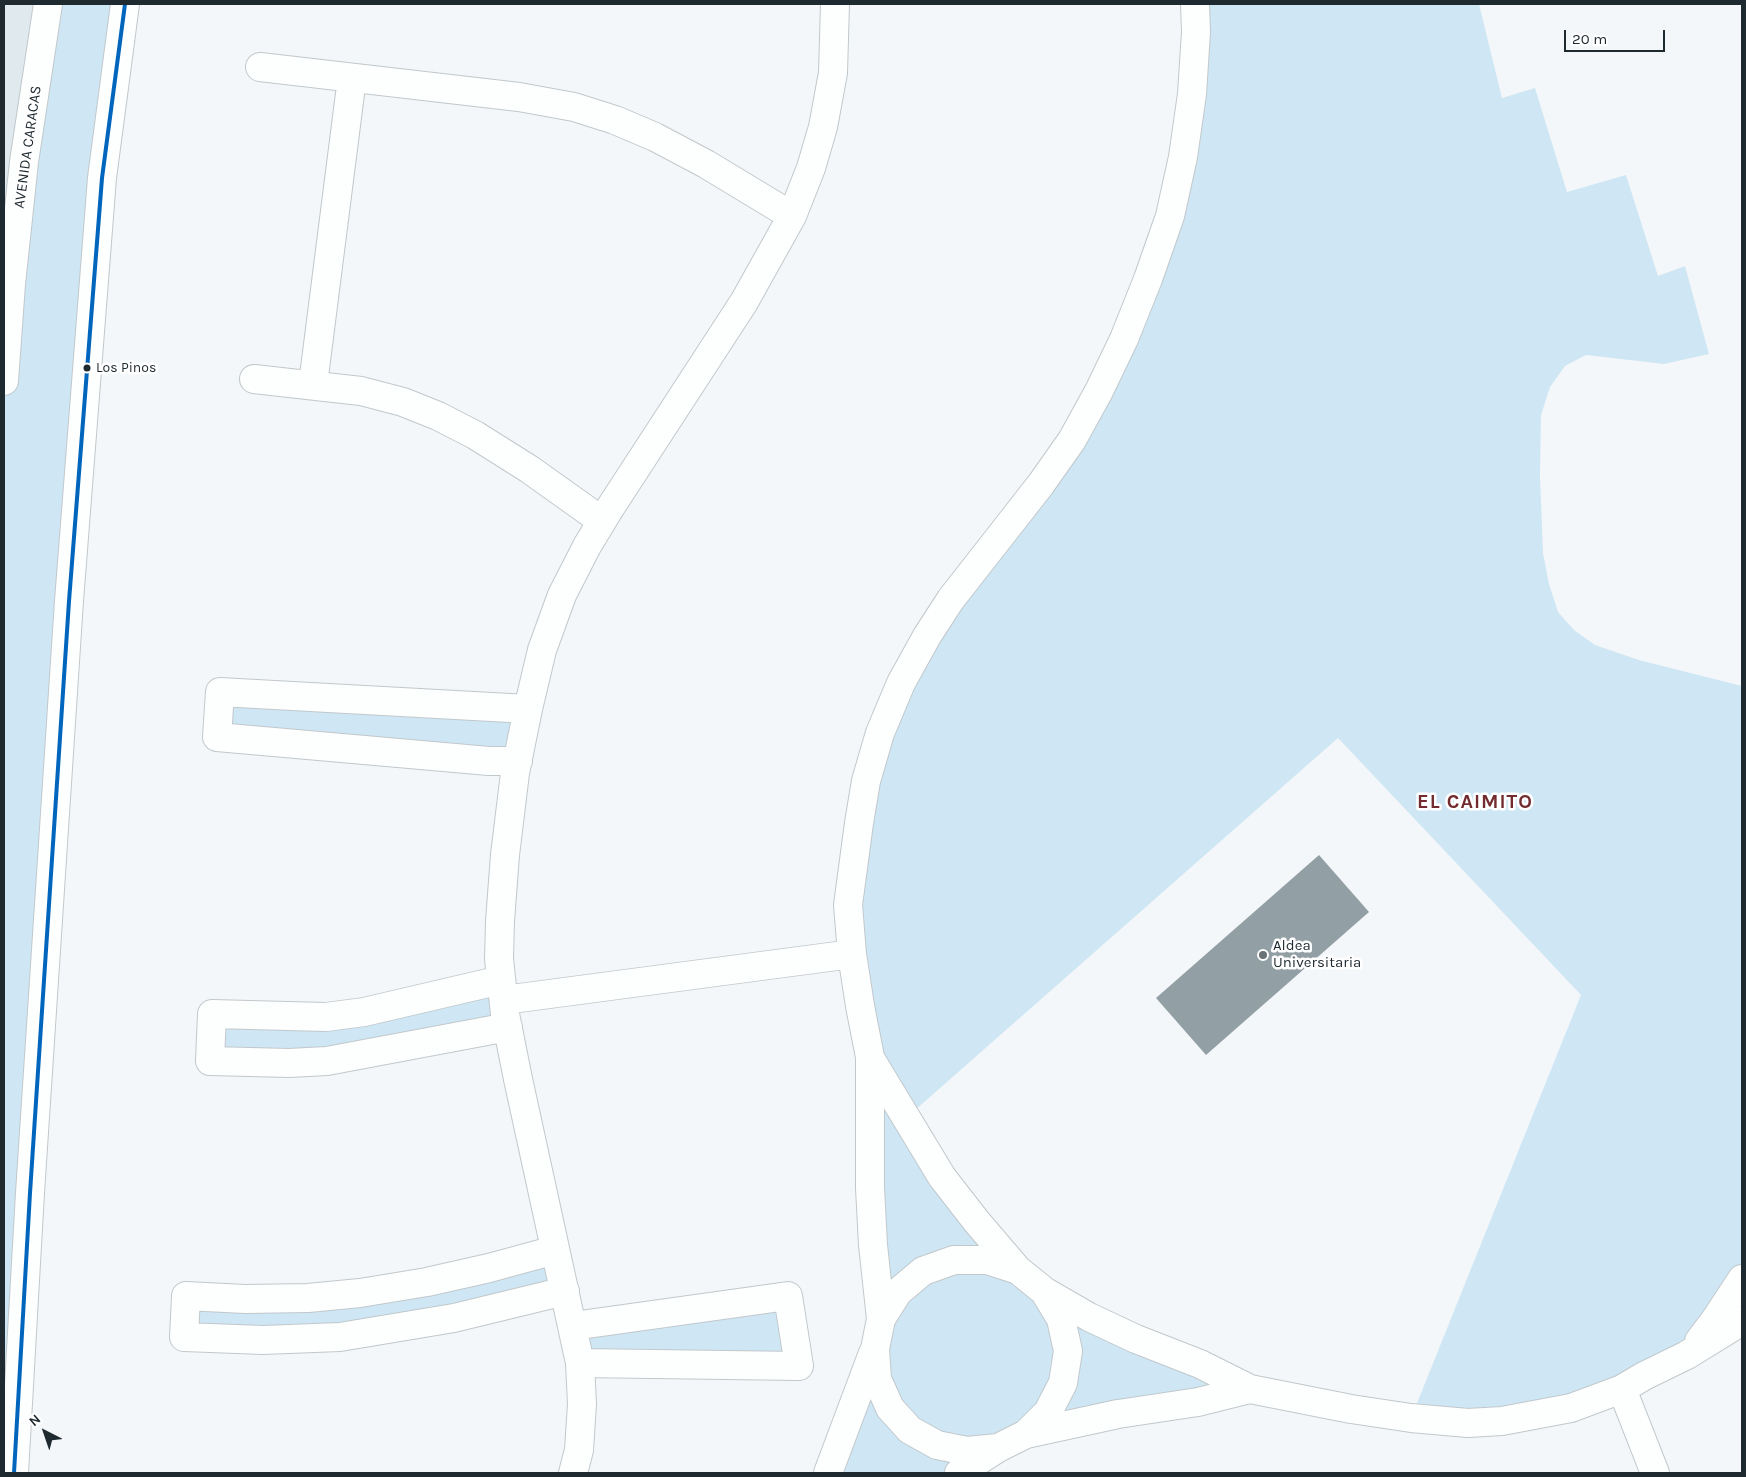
<!DOCTYPE html>
<style>
body{margin:0}
#map{position:relative;width:1746px;height:1477px;overflow:hidden;background:#f4f7f9;font-family:Karla,sans-serif}
canvas{display:block}
.frame{position:absolute;inset:0;border:5px solid #1e2a30;pointer-events:none}
.north{position:absolute;left:20px;top:1407px;width:50px;height:50px;-webkit-text-stroke:4px #fff;paint-order:stroke;rotate:319deg;font-size:14px;font-weight:700;line-height:20px;text-align:center;color:#1e2a30}
.north::after{content:'';display:block;margin:auto;width:18px;height:22px;background:#1e2a30;clip-path:polygon(50% 0,100% 100%,50% 72%,0 100%)}
.scale{position:absolute;left:1564px;top:30px;width:101px;height:22px;box-sizing:border-box;border:2px solid #1e2a30;border-top:0;padding-left:6px;font-size:15px;line-height:18px;white-space:nowrap;color:#1e2a30;-webkit-text-stroke:4px #fff;paint-order:stroke}
</style>
<div id="map">
<canvas width="1746" height="1477"></canvas>
<div class="frame"></div>
<div class="north">N</div>
<div class="scale">20 m</div>
</div>
<script>
const ctx = document.querySelector('canvas').getContext('2d');
ctx.lineJoin = 'round';
function fill(path, color) { ctx.fillStyle = color; ctx.fill(path, 'evenodd'); }
const poly = rows => new Path2D(rows.map(r => 'M' + r).join(''));
function trace(path, color, width, dash) { ctx.strokeStyle = color; ctx.lineWidth = width; ctx.lineCap = dash ? 'butt' : 'round'; ctx.setLineDash(dash || []); ctx.stroke(path); }
function drawText(font, color, halo, rows, align = 'center') {
  ctx.font = font + ' Karla,sans-serif'; ctx.lineWidth = 5; ctx.setLineDash([]); ctx.textBaseline = 'middle'; ctx.strokeStyle = halo; ctx.fillStyle = color; for (const [text, x, y, turn = 0] of rows) {
    ctx.save(); ctx.translate(x, y); ctx.rotate((+turn || 0) * Math.PI / 180); ctx.textAlign = isNaN(turn) ? turn : align; if (halo) ctx.strokeText(text, 0, 0); ctx.fillText(text, 0, 0); ctx.restore();
  }
}
const built = poly([
 [4,4,44,4,4,381]
]);
const green = poly([
 [44,4,125,4,4,1473,4,381],
 [1195,4,1479,4,1502,98,1535,88,1567,192,1626,175,1658,276,1685,266,1709,354,1664,364,1586,355,1565,366,1550,387,1541,415,1540,475,1543,553,1549,584,1558,612,1574,630,1595,645,1639,660,1742,686,1742,1321,1571,1408,1411,1418,1581,995,1338,738,906,1118,1018,1270,1250,1389,1118,1414,959,1473,828,1473,875,1349,852,954,880,733,1041,484,1170,216],
 [220,692,527,712,518,757,217,737],
 [502,981,507,1026,210,1061,212,1014,288,1017],
 [555,1250,565,1291,454,1318,184,1337,186,1296,245,1299],
 [788,1296,799,1366,580,1363,573,1326]
]);
const building = poly([
 [1319,855,1369,912,1206,1055,1156,998]
]);
const minor = poly([
 [260,67,519,97,574,107,615,120,655,137,706,164,792,216],
 [254,379,361,391,403,402,438,416,475,435,529,469,602,521],
 [313,384,352,78],
 [518,761,489,761,217,737,220,692,528,709],
 [501,980,364,1012,326,1017,212,1014,210,1061,289,1063,327,1061,508,1027],
 [504,1000,852,954],
 [870,1058,942,1177,977,1222,1018,1270],
 [555,1250,489,1268,427,1282,360,1293,308,1298,245,1299,186,1296,184,1337,263,1340,340,1337,454,1318,565,1291],
 [1044,1291,1089,1317,1136,1339,1200,1364,1250,1389,1351,1409,1411,1418,1468,1423,1502,1421,1571,1408,1622,1389,1644,1376,1687,1355,1742,1321],
 [881,1319,873,1245,870,1188,870,1057,860,1006,852,954,848,905,859,823,866,781,880,733,901,683,927,636,951,599,1041,484,1072,440,1099,391,1124,339,1148,279,1170,216,1183,157,1192,94,1196,32,1195,4],
 [573,1326,788,1296,799,1366,580,1363],
 [1699,1341,1715,1320,1742,1279],
 [1622,1389,1655,1473],
 [1026,1434,1118,1414,1198,1402,1250,1389],
 [573,1473,579,1450,582,1404,580,1363,518,1079,505,1014,499,959,500,921,505,855,515,773,528,709,542,650,562,595,587,546,610,508,744,302,792,216,811,168,823,127,833,73,835,4],
 [828,1473,873,1353],
 [959,1473,998,1448,1026,1434,1048,1412,1063,1383,1068,1351,1061,1319,1044,1291,1018,1270,987,1260,954,1260,923,1271,898,1292,881,1319,875,1349,877,1379,890,1408,910,1430,937,1445,967,1451,998,1448]
]);
const tertiary = poly([
 [4,381,11,284,24,162,48,4],
 [14,1473,30,1193,69,601,102,178,125,4]
]);
const bus1 = poly([
 [14,1473,30,1193,69,601,102,178,125,4]
]);
const markers = [
 [87,368,4.5,"#1e2a30"],
 [1263,955,5,"#697276"]
];
const busNames = [
 ["Los Pinos",96,368]
];
const streetNames = [
 ["AVENIDA CARACAS",28,147,-82]
];
const poiNames = [
 ["Aldea",1273,946],
 ["Universitaria",1273,963]
];
const districtNames = [
 ["EL CAIMITO",1475,802]
];
fill(built, '#dfe9ee');
fill(green, '#cfe7f4');
fill(building, '#929fa5');
trace(minor, '#c1c8cc', 30);
trace(tertiary, '#c1c8cc', 30);
trace(minor, '#fdfefe', 28);
trace(tertiary, '#fdfefe', 28);
trace(bus1, '#0065bd', 4);
for (const [x, y, r, color] of markers) { const dot = new Path2D(); dot.arc(x, y, r, 0, 2 * Math.PI); ctx.fillStyle = color; ctx.fill(dot); trace(dot, '#fff', 2); }
drawText('14px', '#1e2a30', '#fff', busNames, 'left');
drawText('15px', '#1e2a30', '#fff', streetNames);
drawText('15px', '#1e2a30', '#fff', poiNames, 'left');
ctx.letterSpacing = '1px';
drawText('bold 20px', '#722b2e', '#fff', districtNames);
ctx.letterSpacing = '0px';
</script>
